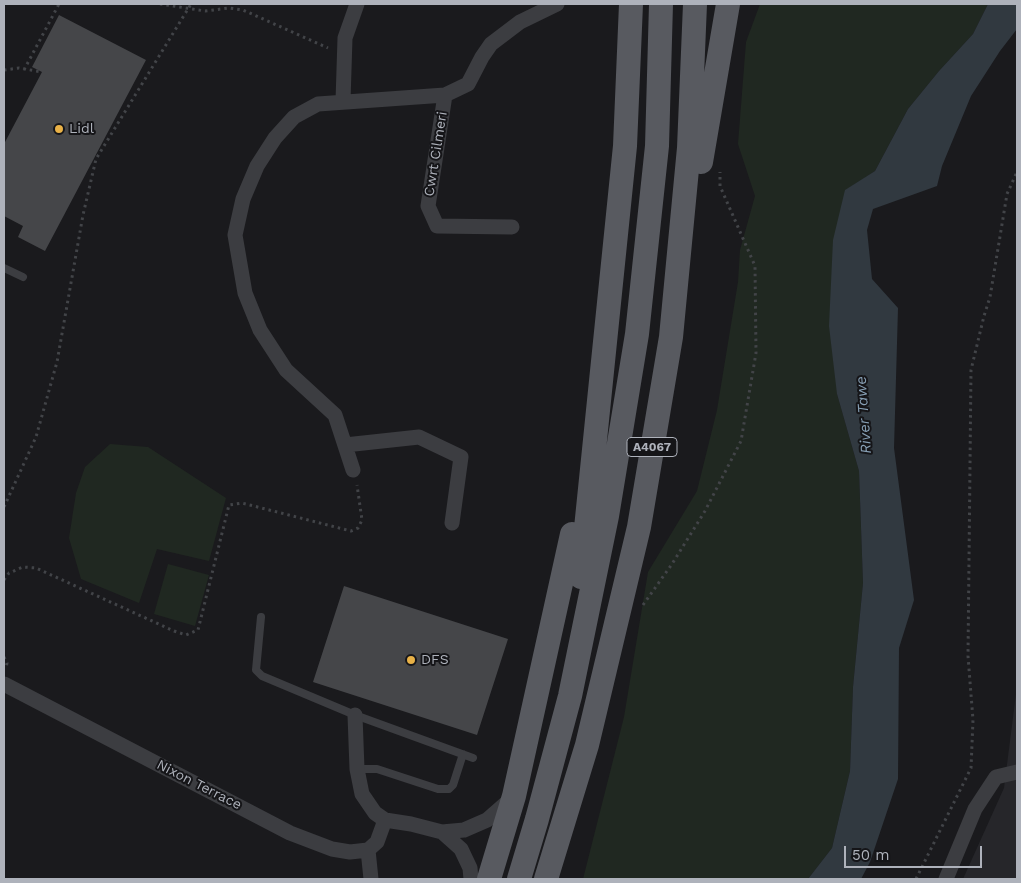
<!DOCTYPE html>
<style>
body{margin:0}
#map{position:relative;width:1021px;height:883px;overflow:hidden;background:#1a1a1d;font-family:"Work Sans",sans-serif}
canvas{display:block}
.frame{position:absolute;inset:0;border:5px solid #aeb2bb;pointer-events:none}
.scale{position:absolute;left:844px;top:846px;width:138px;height:22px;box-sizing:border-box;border:2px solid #aeb2bb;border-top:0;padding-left:6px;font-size:15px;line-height:18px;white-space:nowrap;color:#aeb2bb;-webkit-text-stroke:4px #151518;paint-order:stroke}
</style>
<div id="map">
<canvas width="1021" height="883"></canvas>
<div class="frame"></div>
<div class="scale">50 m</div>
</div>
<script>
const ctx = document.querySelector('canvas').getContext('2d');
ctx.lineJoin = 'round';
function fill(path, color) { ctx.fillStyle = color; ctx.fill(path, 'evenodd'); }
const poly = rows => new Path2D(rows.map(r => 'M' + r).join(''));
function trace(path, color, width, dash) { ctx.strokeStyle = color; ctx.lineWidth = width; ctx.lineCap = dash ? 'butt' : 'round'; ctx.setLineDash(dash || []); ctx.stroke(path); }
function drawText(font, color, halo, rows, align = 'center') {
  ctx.font = font + ' "Work Sans",sans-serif'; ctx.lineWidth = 4; ctx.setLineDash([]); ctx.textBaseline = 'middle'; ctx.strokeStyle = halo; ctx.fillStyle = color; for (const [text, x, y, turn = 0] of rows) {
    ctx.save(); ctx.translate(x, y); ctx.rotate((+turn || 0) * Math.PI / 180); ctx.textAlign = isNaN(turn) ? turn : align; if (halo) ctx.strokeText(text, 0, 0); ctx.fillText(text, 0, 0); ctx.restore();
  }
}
const built = poly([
 [1017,686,1017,879,963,879,1004,788]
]);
const green = poly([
 [760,4,988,4,973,34,939,71,908,109,875,171,846,190,837,394,859,471,863,583,853,687,850,771,832,848,808,879,583,879,624,717,648,572,697,491,717,410,738,282,740,250,755,196,738,144,746,42],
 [110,444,148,447,226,498,209,561,157,549,139,603,81,579,69,538,76,493,85,467],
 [168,564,209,575,195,626,154,614]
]);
const water = poly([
 [988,4,1017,4,1017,29,1000,51,971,96,942,166,937,186,873,209,867,230,872,279,898,308,894,448,914,600,899,648,898,779,870,862,861,879,808,879,832,848,850,771,853,687,863,583,859,471,837,394,829,326,833,240,845,190,875,171,908,109,939,71,973,34]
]);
const building = poly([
 [59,15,146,60,45,251,18,237,23,226,4,216,4,144,42,72,32,67],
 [344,586,508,639,477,735,313,682]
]);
const path = poly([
 [160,4,205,11,229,8,243,10,328,48],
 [4,70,19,68,42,72],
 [24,70,59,4],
 [4,507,36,437,57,362,83,215,96,159,191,4],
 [4,580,9,573,23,567,36,568,174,631,186,635,198,630,229,505,242,503,351,531,358,528,362,520,357,485],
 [643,605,672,564,705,511,741,441,756,353,755,266,720,186,720,172],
 [4,657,7,663,6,668],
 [916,879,971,768,973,720,968,656,971,370,984,316,990,297,1007,194,1017,172]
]);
const service = poly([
 [4,268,23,277],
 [261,617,256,670,262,676,355,715,473,758],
 [357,769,377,769,438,789,449,789,453,785,463,754]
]);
const minor = poly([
 [445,95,428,206,437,226,512,227],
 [343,101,345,38,357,4],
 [345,445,419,437,461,457,452,523],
 [353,470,335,415,286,370,260,330,245,293,235,235,243,199,257,166,275,138,294,117,318,104,445,95,468,84,482,57,491,44,520,22,557,4],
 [4,684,290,833,332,849,350,852,368,850,377,842,385,820],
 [355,715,357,769,362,794,375,813,385,820,411,824,442,832,464,830,487,820,511,799],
 [442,832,461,849,470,868,471,879],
 [368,850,371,879],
 [946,879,975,809,996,777,1017,772]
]);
const primary = poly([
 [701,162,728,4],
 [581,577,625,146,631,4],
 [489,879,514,796,572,534],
 [519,879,537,819,570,696,607,516,637,334,657,146,661,4],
 [546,879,587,745,639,527,671,337,689,148,695,4]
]);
const markers = [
 [59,129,5,"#e8b147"],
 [411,660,5,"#e8b147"]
];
const shields = [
 [652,447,50]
];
const shieldNames = [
 ["A4067",652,447]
];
const poiNames = [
 ["Lidl",69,129],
 ["DFS",421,660]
];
const streetNames = [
 ["Cwrt Cilmeri",436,154,-81],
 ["Nixon Terrace",199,785,27]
];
const waterNames = [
 ["River Tawe",864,415,-94]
];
fill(built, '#26262a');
fill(green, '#202821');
fill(water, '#313940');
fill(building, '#454649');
trace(path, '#424448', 3, [2.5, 4]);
trace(service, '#3c3d41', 8);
trace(minor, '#3c3d41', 15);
trace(primary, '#585a60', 24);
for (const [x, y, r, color] of markers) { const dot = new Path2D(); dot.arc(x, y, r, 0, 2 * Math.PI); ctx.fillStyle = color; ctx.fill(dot); trace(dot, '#151518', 2); }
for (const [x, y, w] of shields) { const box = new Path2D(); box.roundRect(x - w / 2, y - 9.5, w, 19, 4); ctx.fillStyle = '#151518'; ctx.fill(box); trace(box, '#aeb2bb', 1); }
drawText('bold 12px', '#aeb2bb', null, shieldNames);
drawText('14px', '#aeb2bb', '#151518', poiNames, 'left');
drawText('14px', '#aeb2bb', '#151518', streetNames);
drawText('italic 15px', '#879fb4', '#151518', waterNames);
</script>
